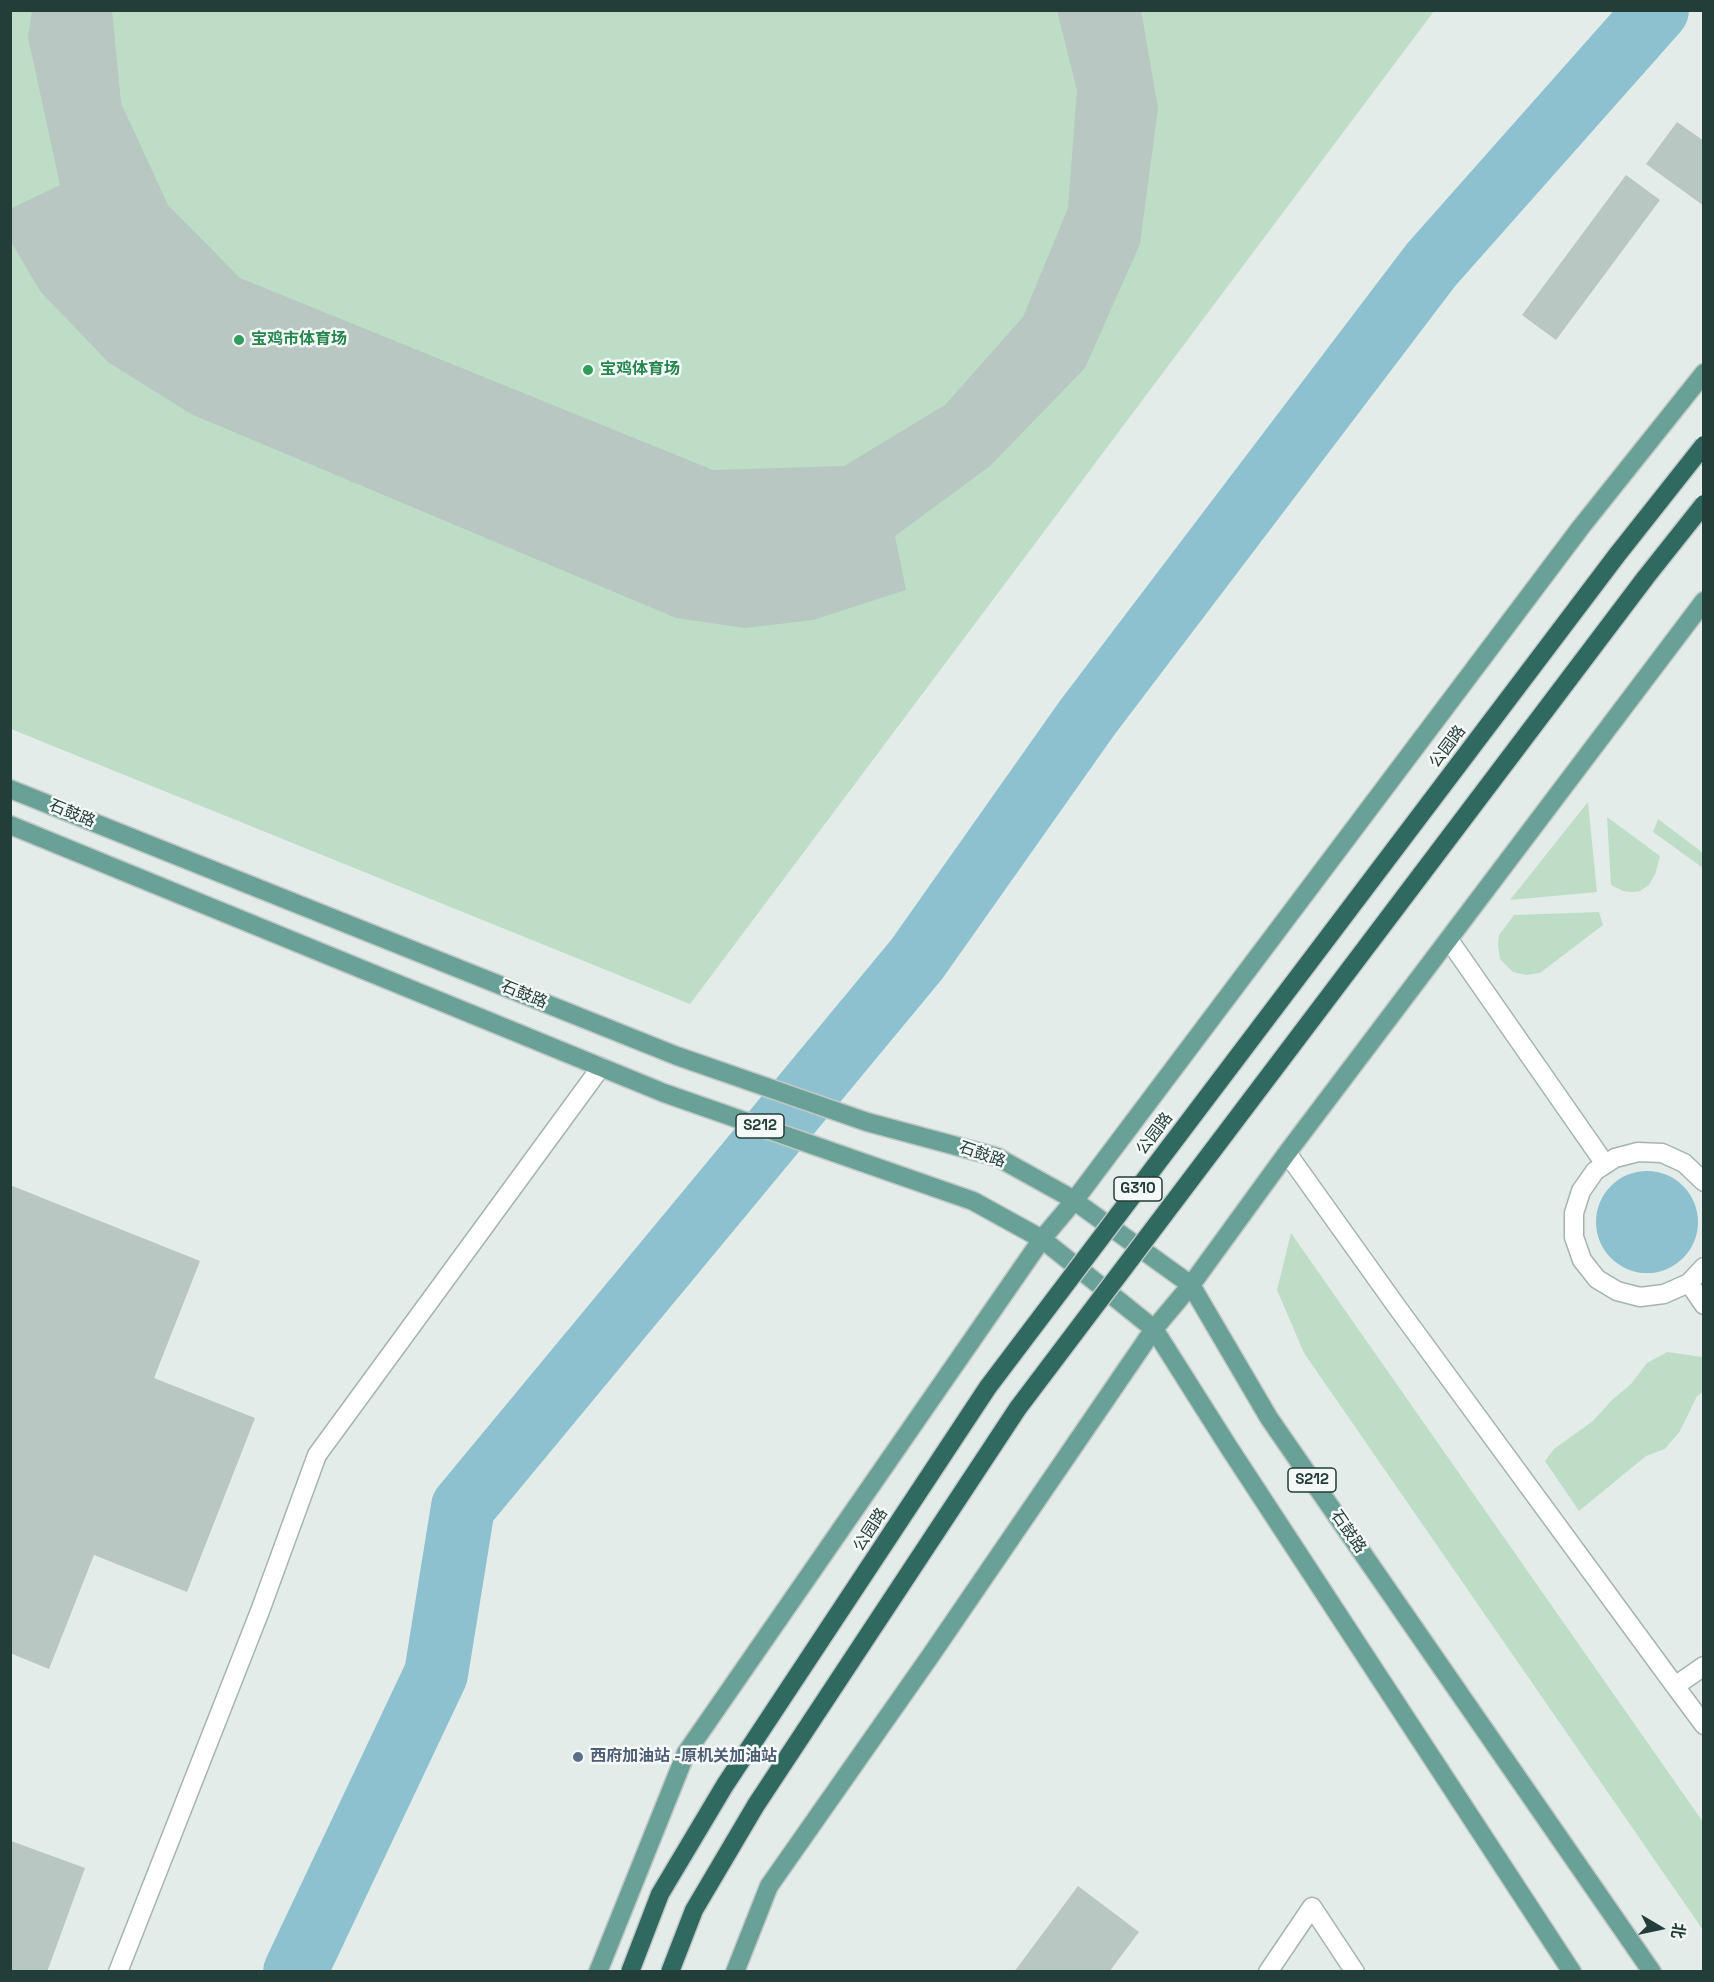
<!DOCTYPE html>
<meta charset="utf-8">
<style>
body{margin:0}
#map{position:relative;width:1714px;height:1982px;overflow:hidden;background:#e3ece9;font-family:"Space Grotesk","Noto Sans SC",sans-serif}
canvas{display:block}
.frame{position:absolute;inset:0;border:12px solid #233d38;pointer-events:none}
.north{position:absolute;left:1630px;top:1898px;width:60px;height:60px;-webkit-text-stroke:4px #f4f9f7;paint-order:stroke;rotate:99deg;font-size:16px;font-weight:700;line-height:24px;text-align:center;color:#233d38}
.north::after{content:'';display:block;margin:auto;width:21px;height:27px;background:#233d38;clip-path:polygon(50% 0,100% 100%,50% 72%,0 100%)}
</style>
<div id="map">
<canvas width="1714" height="1982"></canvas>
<div class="frame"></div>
<div class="north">北</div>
</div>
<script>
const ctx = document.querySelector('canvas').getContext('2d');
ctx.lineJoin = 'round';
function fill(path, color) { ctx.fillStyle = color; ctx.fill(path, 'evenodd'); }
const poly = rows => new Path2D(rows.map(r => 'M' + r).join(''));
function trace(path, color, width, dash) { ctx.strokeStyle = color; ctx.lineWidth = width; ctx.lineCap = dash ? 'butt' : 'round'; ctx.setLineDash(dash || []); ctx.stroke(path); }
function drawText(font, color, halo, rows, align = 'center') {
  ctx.font = font + ' "Space Grotesk","Noto Sans SC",sans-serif'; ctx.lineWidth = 5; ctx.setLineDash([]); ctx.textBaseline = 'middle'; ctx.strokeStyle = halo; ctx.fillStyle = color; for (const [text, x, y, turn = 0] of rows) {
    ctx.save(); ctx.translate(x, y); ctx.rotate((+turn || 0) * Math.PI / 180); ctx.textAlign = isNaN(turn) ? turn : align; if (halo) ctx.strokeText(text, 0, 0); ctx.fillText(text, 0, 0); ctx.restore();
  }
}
const green = poly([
 [10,11,1434,11,690,1004,11,729],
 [1588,802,1597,892,1510,900],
 [1607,817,1660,856,1656,872,1649,885,1640,891,1632,892,1623,891,1611,885],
 [1658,819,1703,853,1703,868,1653,832],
 [1599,912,1603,925,1540,973,1526,975,1513,972,1500,959,1498,945,1499,935,1514,915],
 [1291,1233,1703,1822,1703,1930,1304,1353,1277,1290],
 [1667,1352,1703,1357,1703,1392,1697,1396,1680,1431,1665,1449,1646,1456,1579,1511,1545,1461,1554,1449,1593,1421,1612,1400,1631,1384,1647,1363]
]);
const water = poly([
 '1596 1222a51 51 0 1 1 102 0a51 51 0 1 1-102 0Z'
]);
const river = poly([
 [295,1972,436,1674,463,1507,917,959,1087,718,1431,265,1657,10]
]);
const building = poly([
 [32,10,112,10,121,103,168,205,240,278,713,470,844,466,945,405,1023,317,1068,208,1077,90,1057,10,1141,10,1158,108,1140,244,1085,368,990,466,895,536,906,590,813,620,745,628,676,618,191,414,108,362,40,291,10,240,10,209,60,185,28,37],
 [1677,122,1704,141,1704,206,1646,164],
 [1626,175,1660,200,1556,340,1522,315],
 [10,1185,200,1261,154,1378,255,1418,187,1592,94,1555,49,1669,10,1653],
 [11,1841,85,1868,47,1972,10,1972],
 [1078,1886,1139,1932,1109,1972,1014,1972]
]);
const minor = poly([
 [1449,940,1605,1164],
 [1287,1153,1397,1307,1675,1686,1704,1666],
 [1704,1182,1684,1163,1662,1153,1638,1152,1615,1158,1595,1171,1581,1191,1574,1213,1574,1237,1582,1260,1597,1279,1617,1291,1640,1297,1664,1294,1689,1283,1704,1267],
 [1689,1283,1704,1305],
 [1675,1686,1704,1725],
 [118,1972,260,1611,317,1455,601,1067],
 [1268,1972,1312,1907,1355,1972]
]);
const major = poly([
 [10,789,677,1056,867,1122,997,1157,1069,1197,1191,1285,1269,1418,1652,1972],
 [10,825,664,1093,973,1201,1042,1239,1154,1329,1228,1446,1572,1972],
 [598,1972,686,1753,1042,1239,1074,1201,1581,527,1704,373],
 [735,1972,769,1886,931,1655,1154,1329,1191,1285,1287,1153,1704,601]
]);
const highwayBridge = poly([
 [630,1972,660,1894,725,1785,988,1387,1617,555,1704,445],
 [670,1972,694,1910,756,1805,1018,1408,1646,577,1704,504]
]);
const markers = [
 [239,340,6,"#2e9e5b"],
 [588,370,6,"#2e9e5b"],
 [578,1757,6,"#5c6f8a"]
];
const shields = [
 [760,1126,48],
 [1138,1189,48],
 [1312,1480,48]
];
const shieldNames = [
 ["S212",760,1126],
 ["G310",1138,1189],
 ["S212",1312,1480]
];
const leisureNames = [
 ["宝鸡市体育场",251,340],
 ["宝鸡体育场",600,370]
];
const streetNames = [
 ["公园路",1448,747,-53],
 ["石鼓路",72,814,22],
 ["石鼓路",524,995,22],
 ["公园路",1155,1134,-53],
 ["石鼓路",982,1155,19],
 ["公园路",871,1530,-57],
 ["石鼓路",1348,1532,55]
];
const serviceNames = [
 ["西府加油站 -原机关加油站",590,1757]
];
fill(green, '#bdddc7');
fill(water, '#8dc1d0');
trace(river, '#8dc1d0', 64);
fill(building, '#b8c7c2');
trace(minor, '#a6b4b0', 21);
trace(major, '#c1c9c7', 21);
trace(minor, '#fff', 18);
trace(major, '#69a196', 18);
trace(highwayBridge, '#c1c9c7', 21, []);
trace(highwayBridge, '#306960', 18);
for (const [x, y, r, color] of markers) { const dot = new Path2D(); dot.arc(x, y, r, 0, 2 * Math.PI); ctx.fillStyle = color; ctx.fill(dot); trace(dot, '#f4f9f7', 2); }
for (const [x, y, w] of shields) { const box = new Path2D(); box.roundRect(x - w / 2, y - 12, w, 24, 4.5); ctx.fillStyle = '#f4f9f7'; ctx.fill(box); trace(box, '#233d38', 1.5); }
drawText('bold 15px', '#233d38', null, shieldNames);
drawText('bold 16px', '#27864d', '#f4f9f7', leisureNames, 'left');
drawText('16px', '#233d38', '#f4f9f7', streetNames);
drawText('bold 16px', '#4e5e75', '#f4f9f7', serviceNames, 'left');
</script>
